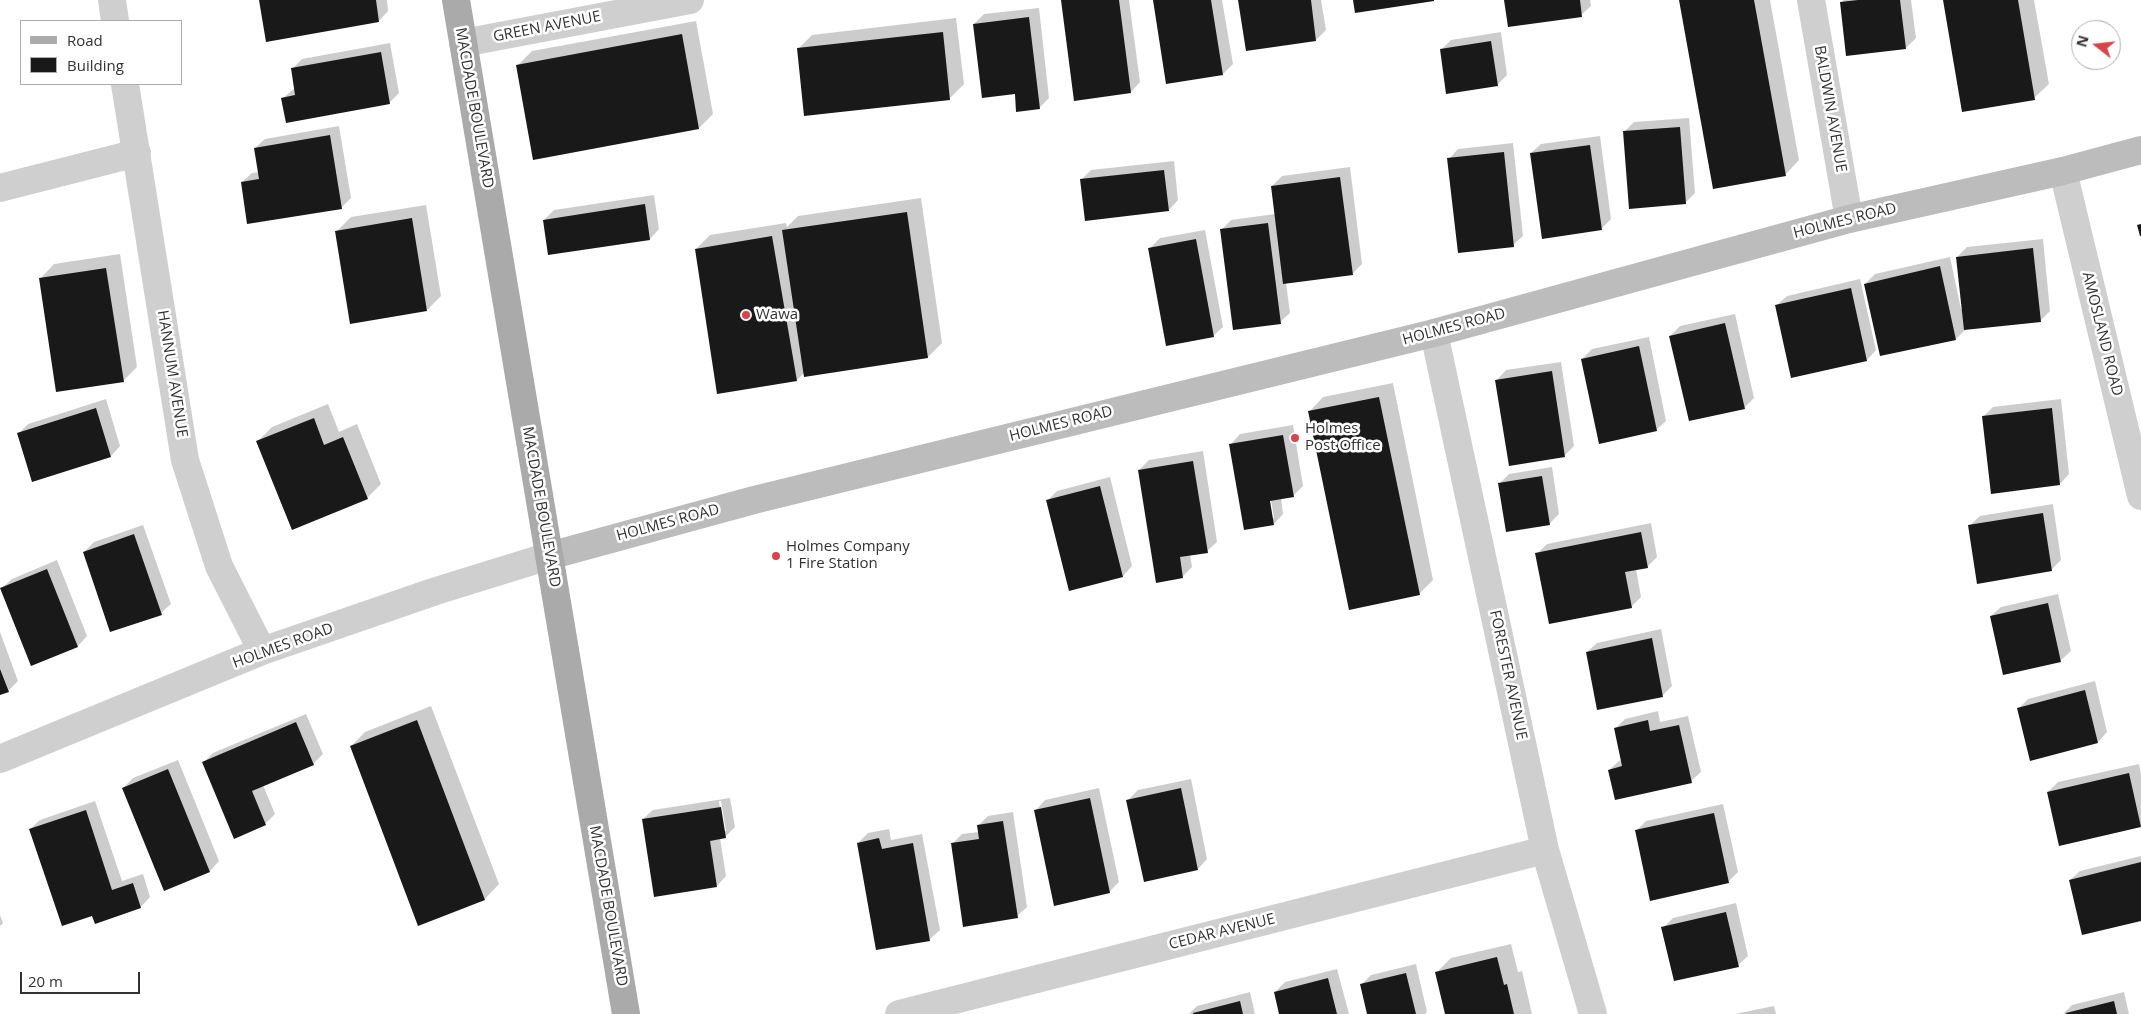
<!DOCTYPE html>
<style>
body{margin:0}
#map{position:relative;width:2141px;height:1014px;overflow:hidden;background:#fff;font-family:"Open Sans",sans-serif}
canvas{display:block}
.legend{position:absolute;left:20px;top:20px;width:162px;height:65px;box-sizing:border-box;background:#fff;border:1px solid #adadad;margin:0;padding:6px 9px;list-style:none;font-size:15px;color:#323232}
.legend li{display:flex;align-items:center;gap:10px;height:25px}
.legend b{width:25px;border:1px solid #adadad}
.north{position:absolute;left:2071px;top:20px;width:50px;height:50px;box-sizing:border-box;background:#fff;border:1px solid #adadad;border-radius:50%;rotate:286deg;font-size:14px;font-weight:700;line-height:20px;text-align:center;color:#323232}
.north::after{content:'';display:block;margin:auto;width:18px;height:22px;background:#d8444b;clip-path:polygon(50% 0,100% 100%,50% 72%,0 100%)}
.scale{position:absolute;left:20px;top:972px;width:120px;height:22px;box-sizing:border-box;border:2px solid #323232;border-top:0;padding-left:6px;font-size:15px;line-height:18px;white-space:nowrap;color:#323232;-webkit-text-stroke:4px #fff;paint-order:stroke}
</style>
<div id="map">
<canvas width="2141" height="1014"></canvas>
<ul class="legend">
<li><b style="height:6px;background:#aaa"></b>Road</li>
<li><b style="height:14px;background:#191919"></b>Building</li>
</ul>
<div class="north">N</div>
<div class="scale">20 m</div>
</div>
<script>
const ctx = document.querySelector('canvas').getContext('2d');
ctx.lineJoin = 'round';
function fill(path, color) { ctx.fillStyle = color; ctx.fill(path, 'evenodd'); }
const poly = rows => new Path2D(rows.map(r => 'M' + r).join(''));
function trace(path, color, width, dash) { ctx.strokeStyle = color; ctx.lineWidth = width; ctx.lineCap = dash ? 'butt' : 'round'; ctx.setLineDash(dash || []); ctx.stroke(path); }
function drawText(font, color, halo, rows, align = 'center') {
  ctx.font = font + ' "Open Sans",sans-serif'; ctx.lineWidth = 5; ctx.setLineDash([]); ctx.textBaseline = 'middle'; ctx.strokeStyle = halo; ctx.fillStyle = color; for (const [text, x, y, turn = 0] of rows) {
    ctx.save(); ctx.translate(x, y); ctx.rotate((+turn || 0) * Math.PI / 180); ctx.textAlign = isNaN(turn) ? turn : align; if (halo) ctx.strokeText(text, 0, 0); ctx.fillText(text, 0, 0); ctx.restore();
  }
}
const shadow = poly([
 [261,0,387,0,388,11,379,21],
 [1062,0,1129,0,1140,82,1131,92],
 [1155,0,1222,0,1233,64,1223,74],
 [1239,0,1321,0,1326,30,1316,40],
 [1505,0,1590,0,1591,6,1581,15],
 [1681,0,1770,0,1799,160,1785,175],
 [1844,0,1911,0,1916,38,1906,48,1841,3],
 [1944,0,2034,0,2049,84,2034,98],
 [1039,8,1049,98,1040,107,1016,93,974,24,984,14],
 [956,18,964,84,949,99,798,49,812,35],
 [696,21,713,114,699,128,518,65,532,51],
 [1501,32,1507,75,1497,85,1441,50,1451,40],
 [390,43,399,93,389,103,283,98,295,88,292,69,302,59],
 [1689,118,1695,193,1685,203,1624,132,1634,122],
 [339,126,351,198,341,208,242,182,252,173,259,172,255,148,265,139],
 [1600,136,1611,219,1601,229,1531,153,1541,144],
 [1513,143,1523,236,1513,245,1449,159,1458,149],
 [1174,161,1178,200,1169,210,1081,180,1091,170],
 [1350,167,1362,264,1352,274,1286,283,1290,313,1280,322,1221,230,1231,220,1275,214,1272,186,1282,176],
 [654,195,659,229,650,239,544,220,554,210],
 [921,198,942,343,928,357,805,372,797,380,696,249,710,235,786,223,787,227,798,216],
 [426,205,441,296,427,310,337,231,351,217],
 [1205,230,1223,327,1213,336,1150,248,1160,238],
 [2043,239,2050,311,2040,321,1966,329,1956,339,1881,355,1865,284,1875,274,1950,257,1961,309,1963,309,1957,257,1967,247],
 [120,254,137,367,123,381,40,279,54,264],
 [1860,279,1876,350,1867,360,1777,305,1787,296],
 [1735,314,1754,398,1744,408,1670,336,1680,326],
 [1649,337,1666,421,1656,430,1582,359,1592,349],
 [1561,362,1574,446,1564,456,1497,380,1506,370],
 [1393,383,1433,580,1419,594,1309,412,1323,397],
 [106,399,120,446,111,456,18,434,28,424],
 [2061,399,2069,474,2060,484,1983,417,1993,407],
 [328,404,339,432,357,424,381,484,367,498,258,441,272,427],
 [1293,425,1303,486,1293,496,1281,498,1283,514,1274,524,1231,444,1240,434],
 [1270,494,1274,518,1272,518,1268,495],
 [1203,451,1217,542,1207,551,1190,554,1192,567,1182,577,1139,470,1149,460],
 [1552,467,1559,514,1549,524,1499,484,1509,474],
 [1110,477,1132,566,1123,576,1047,501,1057,491],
 [2053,504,2061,560,2051,570,1970,525,1980,516],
 [1651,523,1657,557,1648,566,1636,569,1641,597,1631,607,1537,554,1547,544],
 [143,525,171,604,161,613,84,552,94,542],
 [57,560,87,636,78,646,32,664,2,588,12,579],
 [2058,594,2071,651,2061,660,2004,673,1991,616,2001,607],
 [1661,629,1672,686,1663,695,1587,652,1597,643],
 [0,632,18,681,8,691,0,694],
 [2095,681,2107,732,2098,742,2018,709,2028,699],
 [431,706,499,884,485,899,419,924,351,746,365,732],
 [1658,711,1660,722,1688,716,1701,772,1691,781,1609,770,1619,761,1622,760,1615,729,1625,719],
 [306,714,323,754,313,764,263,785,275,814,265,824,203,763,213,753],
 [178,760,219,861,210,871,123,788,133,778],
 [2139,764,2141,774,2141,826,2048,792,2058,782],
 [1191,779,1207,859,1198,869,1128,800,1138,790],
 [1099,788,1119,882,1109,892,1036,810,1045,800],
 [730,798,735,827,725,837,720,838,726,876,717,886,643,819,653,810],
 [719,801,721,801,726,831,723,831],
 [95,801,122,881,143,874,150,897,141,907,93,914,30,829,40,820],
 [1723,804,1738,872,1728,882,1636,831,1646,821],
 [1013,812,1027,907,1017,916,952,844,962,834,979,832,978,826,988,816],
 [889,829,891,840,922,834,940,930,930,939,877,949,858,843,868,833],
 [2141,856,2141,919,2070,880,2080,871],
 [1736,903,1748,956,1738,965,1663,928,1673,918],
 [0,915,3,923,0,926],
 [1511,944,1518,972,1522,971,1532,1014,1447,1014,1437,972,1451,958],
 [1416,964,1427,1012,1425,1014,1368,1014,1361,985,1371,975],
 [1337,969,1349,1014,1281,1014,1275,992,1285,982],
 [1250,992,1255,1014,1189,1014,1197,1006],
 [2124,992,2129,1014,2063,1014,2072,1005],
 [1774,1006,1776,1014,1735,1014]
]);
const building = poly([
 [259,0,376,0,379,22,266,42],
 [1061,0,1119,0,1131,93,1074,101],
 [1153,0,1211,0,1223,75,1166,84],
 [1238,0,1311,0,1316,41,1246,51],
 [1353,0,1434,0,1434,1,1355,13],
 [1504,0,1580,0,1582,17,1508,27],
 [1679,0,1754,0,1786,176,1713,189],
 [1858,0,1900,0,1906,49,1846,56,1840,2],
 [1943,0,2018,0,2035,100,1962,112],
 [1029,17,1040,109,1016,112,1015,94,982,98,973,24],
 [943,32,950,100,804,116,797,48],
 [682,34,699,129,533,160,516,65],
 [1491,41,1498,86,1446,94,1440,49],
 [381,52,390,104,286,123,281,98,295,95,291,68],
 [1680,127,1686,204,1629,209,1623,131],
 [330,135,342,209,247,224,241,182,259,179,254,148],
 [1590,145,1602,230,1542,239,1530,153],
 [1504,152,1514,247,1458,253,1447,158],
 [1164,170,1169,211,1085,221,1080,179],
 [1340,177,1353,275,1283,284,1271,186],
 [645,204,650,240,548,255,543,220],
 [907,212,928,358,804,377,782,230],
 [412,218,427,311,350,324,335,231],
 [1268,223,1281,324,1233,330,1220,229],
 [2141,224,2141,236,2140,236,2137,225],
 [772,236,797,381,717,394,695,249],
 [1196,239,1214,337,1166,346,1148,248],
 [2033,248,2041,322,1964,330,1956,257],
 [1940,266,1956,340,1880,356,1864,284],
 [106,268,124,382,56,392,39,278],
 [1851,288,1867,361,1791,378,1775,305],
 [1725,323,1745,409,1689,421,1669,336],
 [1639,346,1657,431,1599,444,1581,359],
 [1552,371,1565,457,1509,466,1495,380],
 [1379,397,1420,595,1349,610,1308,411],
 [96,408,111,457,32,482,17,433],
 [2052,408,2060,485,1991,494,1982,416],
 [314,418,324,445,343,437,368,499,292,530,256,441],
 [1283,435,1294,497,1270,501,1274,525,1244,530,1229,444],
 [1193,461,1208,553,1180,557,1183,578,1156,583,1138,470],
 [1542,476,1550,525,1506,532,1498,483],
 [1100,486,1123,577,1069,591,1046,500],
 [2043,513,2052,571,1977,584,1968,525],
 [1641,532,1648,568,1625,572,1632,608,1549,624,1535,553],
 [134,534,162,615,110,632,83,552],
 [47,569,78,647,31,666,0,588],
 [2048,603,2061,662,2003,675,1990,616],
 [1652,638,1663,697,1597,710,1586,652],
 [0,669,9,692,0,695],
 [2085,690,2098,743,2030,761,2017,708],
 [417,720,485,900,418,926,350,746],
 [1648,720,1650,731,1679,725,1692,783,1615,800,1608,770,1622,766,1614,728],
 [296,722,314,765,252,791,266,825,234,839,202,762],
 [168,769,210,872,164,891,122,788],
 [2129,773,2141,827,2059,846,2047,792],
 [1181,788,1198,870,1144,882,1126,800],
 [1090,798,1110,893,1054,906,1034,810],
 [721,807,726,838,710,841,717,887,654,897,642,819],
 [86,810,112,890,133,883,141,908,95,924,92,916,62,926,29,829],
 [1714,813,1729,883,1650,901,1635,830],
 [1003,821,1018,918,963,927,951,843,979,839,977,825],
 [879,838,882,849,913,843,930,941,876,950,857,843],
 [2141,862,2141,921,2082,935,2069,880],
 [1726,912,1739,967,1674,981,1661,927],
 [1497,957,1504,985,1507,984,1514,1014,1445,1014,1435,972],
 [1406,973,1416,1014,1367,1014,1360,984],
 [1328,978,1337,1014,1279,1014,1274,992],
 [1240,1001,1243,1014,1193,1014,1193,1013],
 [2114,1001,2117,1014,2066,1014,2066,1013]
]);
const street = poly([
 [112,0,115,21],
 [1811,0,1849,219],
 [463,43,690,0],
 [125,84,185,460,219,566,262,651],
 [2063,171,2141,496],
 [0,188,137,153],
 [1434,333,1545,850,1593,1014],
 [0,759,262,651,436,591,549,556],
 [899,1014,1545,850]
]);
const secondary = poly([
 [549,556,754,500,1434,333,1849,219,2063,171,2141,150]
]);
const primary = poly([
 [456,0,626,1014]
]);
const markers = [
 [746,315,5,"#d8444b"],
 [1295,438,5,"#d8444b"],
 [776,556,5,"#d8444b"]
];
const streetNames = [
 ["GREEN AVENUE",547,27,-11],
 ["MACDADE BOULEVARD",474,108,80],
 ["BALDWIN AVENUE",1830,109,80],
 ["HOLMES ROAD",1845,221,-14],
 ["HOLMES ROAD",1454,327,-15],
 ["AMOSLAND ROAD",2102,334,76],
 ["HANNUM AVENUE",172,374,81],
 ["HOLMES ROAD",1061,424,-14],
 ["MACDADE BOULEVARD",541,507,80],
 ["HOLMES ROAD",668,523,-15],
 ["HOLMES ROAD",283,646,-20],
 ["FORESTER AVENUE",1508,675,78],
 ["MACDADE BOULEVARD",608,906,80],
 ["CEDAR AVENUE",1222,932,-14]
];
const poiNames = [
 ["Wawa",756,315],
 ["Holmes",1305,429],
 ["Post Office",1305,446],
 ["Holmes Company",786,547],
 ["1 Fire Station",786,564]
];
fill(shadow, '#0003');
fill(building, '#191919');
trace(street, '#cfcfcf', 28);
trace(secondary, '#bcbcbc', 28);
trace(primary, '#aaa', 28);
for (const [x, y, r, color] of markers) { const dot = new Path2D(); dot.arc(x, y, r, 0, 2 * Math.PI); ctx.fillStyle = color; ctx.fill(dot); trace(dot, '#fff', 2); }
drawText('15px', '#323232', '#fff', streetNames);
drawText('15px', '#323232', '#fff', poiNames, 'left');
</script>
